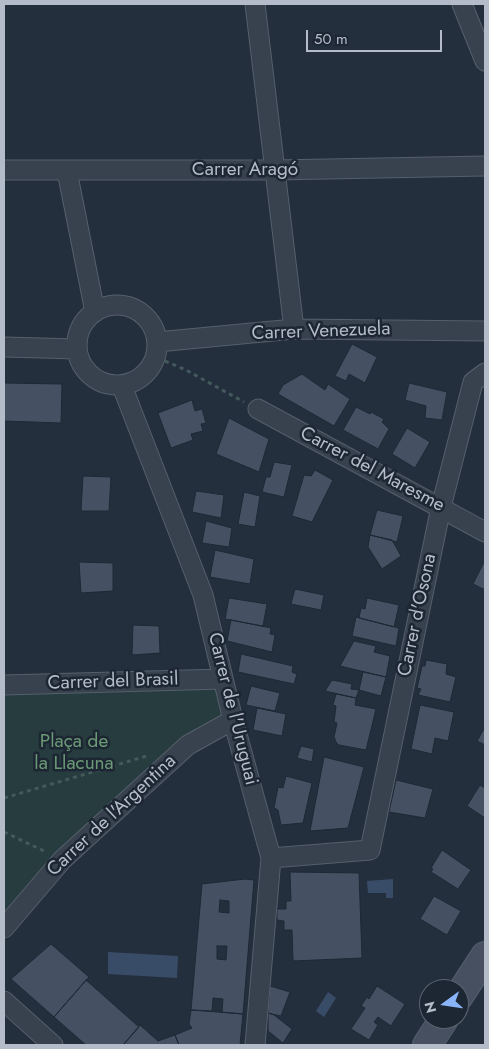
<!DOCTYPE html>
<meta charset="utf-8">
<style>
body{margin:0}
#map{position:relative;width:489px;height:1049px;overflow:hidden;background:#242f3e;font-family:Jost,sans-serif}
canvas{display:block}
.frame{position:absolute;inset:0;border:5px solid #b4bcc9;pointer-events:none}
.north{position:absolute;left:419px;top:979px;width:50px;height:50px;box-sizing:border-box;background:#1d2633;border:1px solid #59626f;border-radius:50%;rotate:256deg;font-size:14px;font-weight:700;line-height:20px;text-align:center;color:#b4bcc9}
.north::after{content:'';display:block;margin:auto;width:18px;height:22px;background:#8ab4f8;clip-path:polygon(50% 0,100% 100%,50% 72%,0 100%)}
.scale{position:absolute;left:306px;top:30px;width:136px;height:22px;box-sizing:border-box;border:2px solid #b4bcc9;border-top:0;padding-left:6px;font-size:15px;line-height:18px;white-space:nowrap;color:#b4bcc9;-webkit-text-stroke:4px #1d2633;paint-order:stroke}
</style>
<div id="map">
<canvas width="489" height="1049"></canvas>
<div class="frame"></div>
<div class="north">N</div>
<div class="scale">50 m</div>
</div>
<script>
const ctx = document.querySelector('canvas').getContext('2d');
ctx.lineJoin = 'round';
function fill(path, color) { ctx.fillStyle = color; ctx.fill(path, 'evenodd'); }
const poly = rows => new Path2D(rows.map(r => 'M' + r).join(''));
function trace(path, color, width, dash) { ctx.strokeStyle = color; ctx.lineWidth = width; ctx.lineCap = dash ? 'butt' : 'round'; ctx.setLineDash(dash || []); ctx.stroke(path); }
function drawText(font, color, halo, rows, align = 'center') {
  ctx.font = font + ' Jost,sans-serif'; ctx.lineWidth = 5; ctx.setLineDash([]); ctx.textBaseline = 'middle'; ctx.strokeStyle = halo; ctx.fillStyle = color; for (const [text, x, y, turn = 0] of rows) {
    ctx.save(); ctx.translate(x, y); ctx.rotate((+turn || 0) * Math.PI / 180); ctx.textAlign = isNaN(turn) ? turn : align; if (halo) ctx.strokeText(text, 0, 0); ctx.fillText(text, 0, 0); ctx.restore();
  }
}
const green = poly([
 [223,679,233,720,188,745,4,928,4,685]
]);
const water = poly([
 [393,879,393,898,386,898,386,893,368,893,367,881],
 [108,952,178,956,177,978,108,974],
 [328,992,336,998,324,1017,316,1011]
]);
const building = poly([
 [352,344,377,357,365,383,349,374,346,381,335,376,352,344],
 [302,374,325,390,328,384,350,399,334,426,278,394,283,385,302,374],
 [4,383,62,384,61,423,4,421,4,383],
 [409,383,447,392,442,420,425,418,426,406,405,400,409,383],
 [192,400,195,411,202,409,206,423,201,424,203,431,191,434,193,440,171,448,158,413,192,400],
 [356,407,370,414,371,412,384,419,382,422,389,429,378,449,343,430,356,407],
 [229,418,269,439,259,472,216,454,229,418],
 [407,428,430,442,415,468,392,454,407,428],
 [274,462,292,465,284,497,262,492,266,477,270,477,274,462],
 [315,470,333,480,312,522,292,516,304,475,311,476,315,470],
 [83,476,111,477,109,511,81,511,83,476],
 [196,491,224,495,221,518,192,512,196,491],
 [244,492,260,496,255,527,238,524,244,492],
 [377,510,403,516,397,542,370,535,377,510],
 [206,521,232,528,229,547,202,543,206,521],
 [370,535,392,540,401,556,382,569,368,547,370,535],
 [215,550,254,559,250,584,210,577,215,550],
 [485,560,485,588,483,589,473,584,485,560],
 [79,562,113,563,113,591,81,593,79,562],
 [295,589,324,595,321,610,291,604,295,589],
 [229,598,267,604,263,626,225,619,229,598],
 [367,598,399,605,394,627,359,618,361,608,365,609,367,598],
 [356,617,399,628,396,646,352,636,356,617],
 [231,620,271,628,270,634,275,635,272,652,227,641,231,620],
 [133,625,159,626,160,653,132,655,133,625],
 [354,641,376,646,374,652,390,656,386,677,340,666,354,641],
 [241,654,293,666,292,672,297,674,294,684,238,672,241,654],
 [426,660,447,664,446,674,456,677,450,702,418,695,421,689,417,688,422,666,425,666,426,660],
 [363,672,386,677,381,696,359,690,363,672],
 [332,680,352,684,351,689,359,690,356,698,325,691,332,680],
 [251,686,280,693,275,711,246,705,251,686],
 [336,694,356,698,355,705,376,709,366,750,339,745,336,742,334,737,337,723,334,722,336,706,333,705,336,694],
 [420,705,454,712,448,741,435,738,432,754,411,749,420,705],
 [257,708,286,714,282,736,253,730,257,708],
 [485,727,485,745,477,741,485,727],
 [301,746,314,749,312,762,297,758,301,746],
 [324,757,364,767,348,828,310,831,324,757],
 [286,776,312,783,303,823,281,825,278,810,274,808,278,787,283,788,286,776],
 [396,780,433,789,425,818,389,812,396,780],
 [480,785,485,788,485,818,467,806,480,785],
 [442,850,471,870,458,889,431,872,433,869,431,868,442,850],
 [290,872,359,873,362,958,293,961,292,930,284,930,284,921,277,920,277,909,286,909,286,901,291,901,290,872],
 [245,879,254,880,243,1014,222,1012,223,999,213,998,212,1011,191,1010,202,884,245,879],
 [220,900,229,901,229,913,219,912,220,900],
 [217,946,227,946,226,960,217,959,217,946],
 [434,896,461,911,447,935,420,919,434,896],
 [51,944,89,977,54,1017,11,979,51,944],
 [86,980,139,1027,123,1045,86,1045,54,1017,86,980],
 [270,986,290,992,281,1016,268,1013,270,986],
 [377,986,405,1004,391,1026,378,1017,374,1022,378,1025,369,1040,351,1029,365,1008,361,1006,367,997,369,999,377,986],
 [191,1010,243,1014,240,1045,179,1045,175,1035,192,1028,189,1024,191,1010],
 [268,1013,274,1015,292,1029,283,1043,268,1031,268,1013],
 [140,1025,158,1041,175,1035,179,1045,123,1045,140,1025]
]);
const path = poly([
 [165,361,186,370,244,402],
 [4,798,147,756],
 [4,832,46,852]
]);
const street = poly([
 [255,4,294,329],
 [462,4,485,61],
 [4,170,275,170,485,166],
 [67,171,95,312],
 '77 345a40 40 0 1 1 80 0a40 40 0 1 1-80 0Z',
 [157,342,294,329,485,331],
 [4,347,77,349],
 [122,386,203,595,233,720,271,858,255,1045],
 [258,409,485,532],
 [4,685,223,679],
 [271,858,370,850,441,507,473,382,485,373],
 [4,928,62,860,188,745,233,720],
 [4,1001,53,1045]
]);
const secondary = poly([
 [459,996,485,956],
 [427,1045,444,1019]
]);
const streetNames = [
 ["Carrer Aragó",245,170],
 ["Carrer Venezuela",321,332,-2],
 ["Carrer del Maresme",372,470,28],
 ["Carrer d'Osona",418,615,-78],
 ["Carrer del Brasil",113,682,-2],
 ["Carrer de l'Uruguai",232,709,76],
 ["Carrer de l'Argentina",112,816,-43]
];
const parkNames = [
 ["Plaça de",74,742],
 ["la Llacuna",74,764]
];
fill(green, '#263c3f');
fill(water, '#394c67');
fill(building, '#455162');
trace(building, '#1f2835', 1);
trace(street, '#565f6c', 21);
trace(secondary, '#565f6c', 30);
trace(path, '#44595c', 3, [4, 4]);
trace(street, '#38414e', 19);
trace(secondary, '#465061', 28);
drawText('19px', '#b4bcc9', '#1d2633', streetNames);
drawText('19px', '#6b9a76', '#1d2633', parkNames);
</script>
